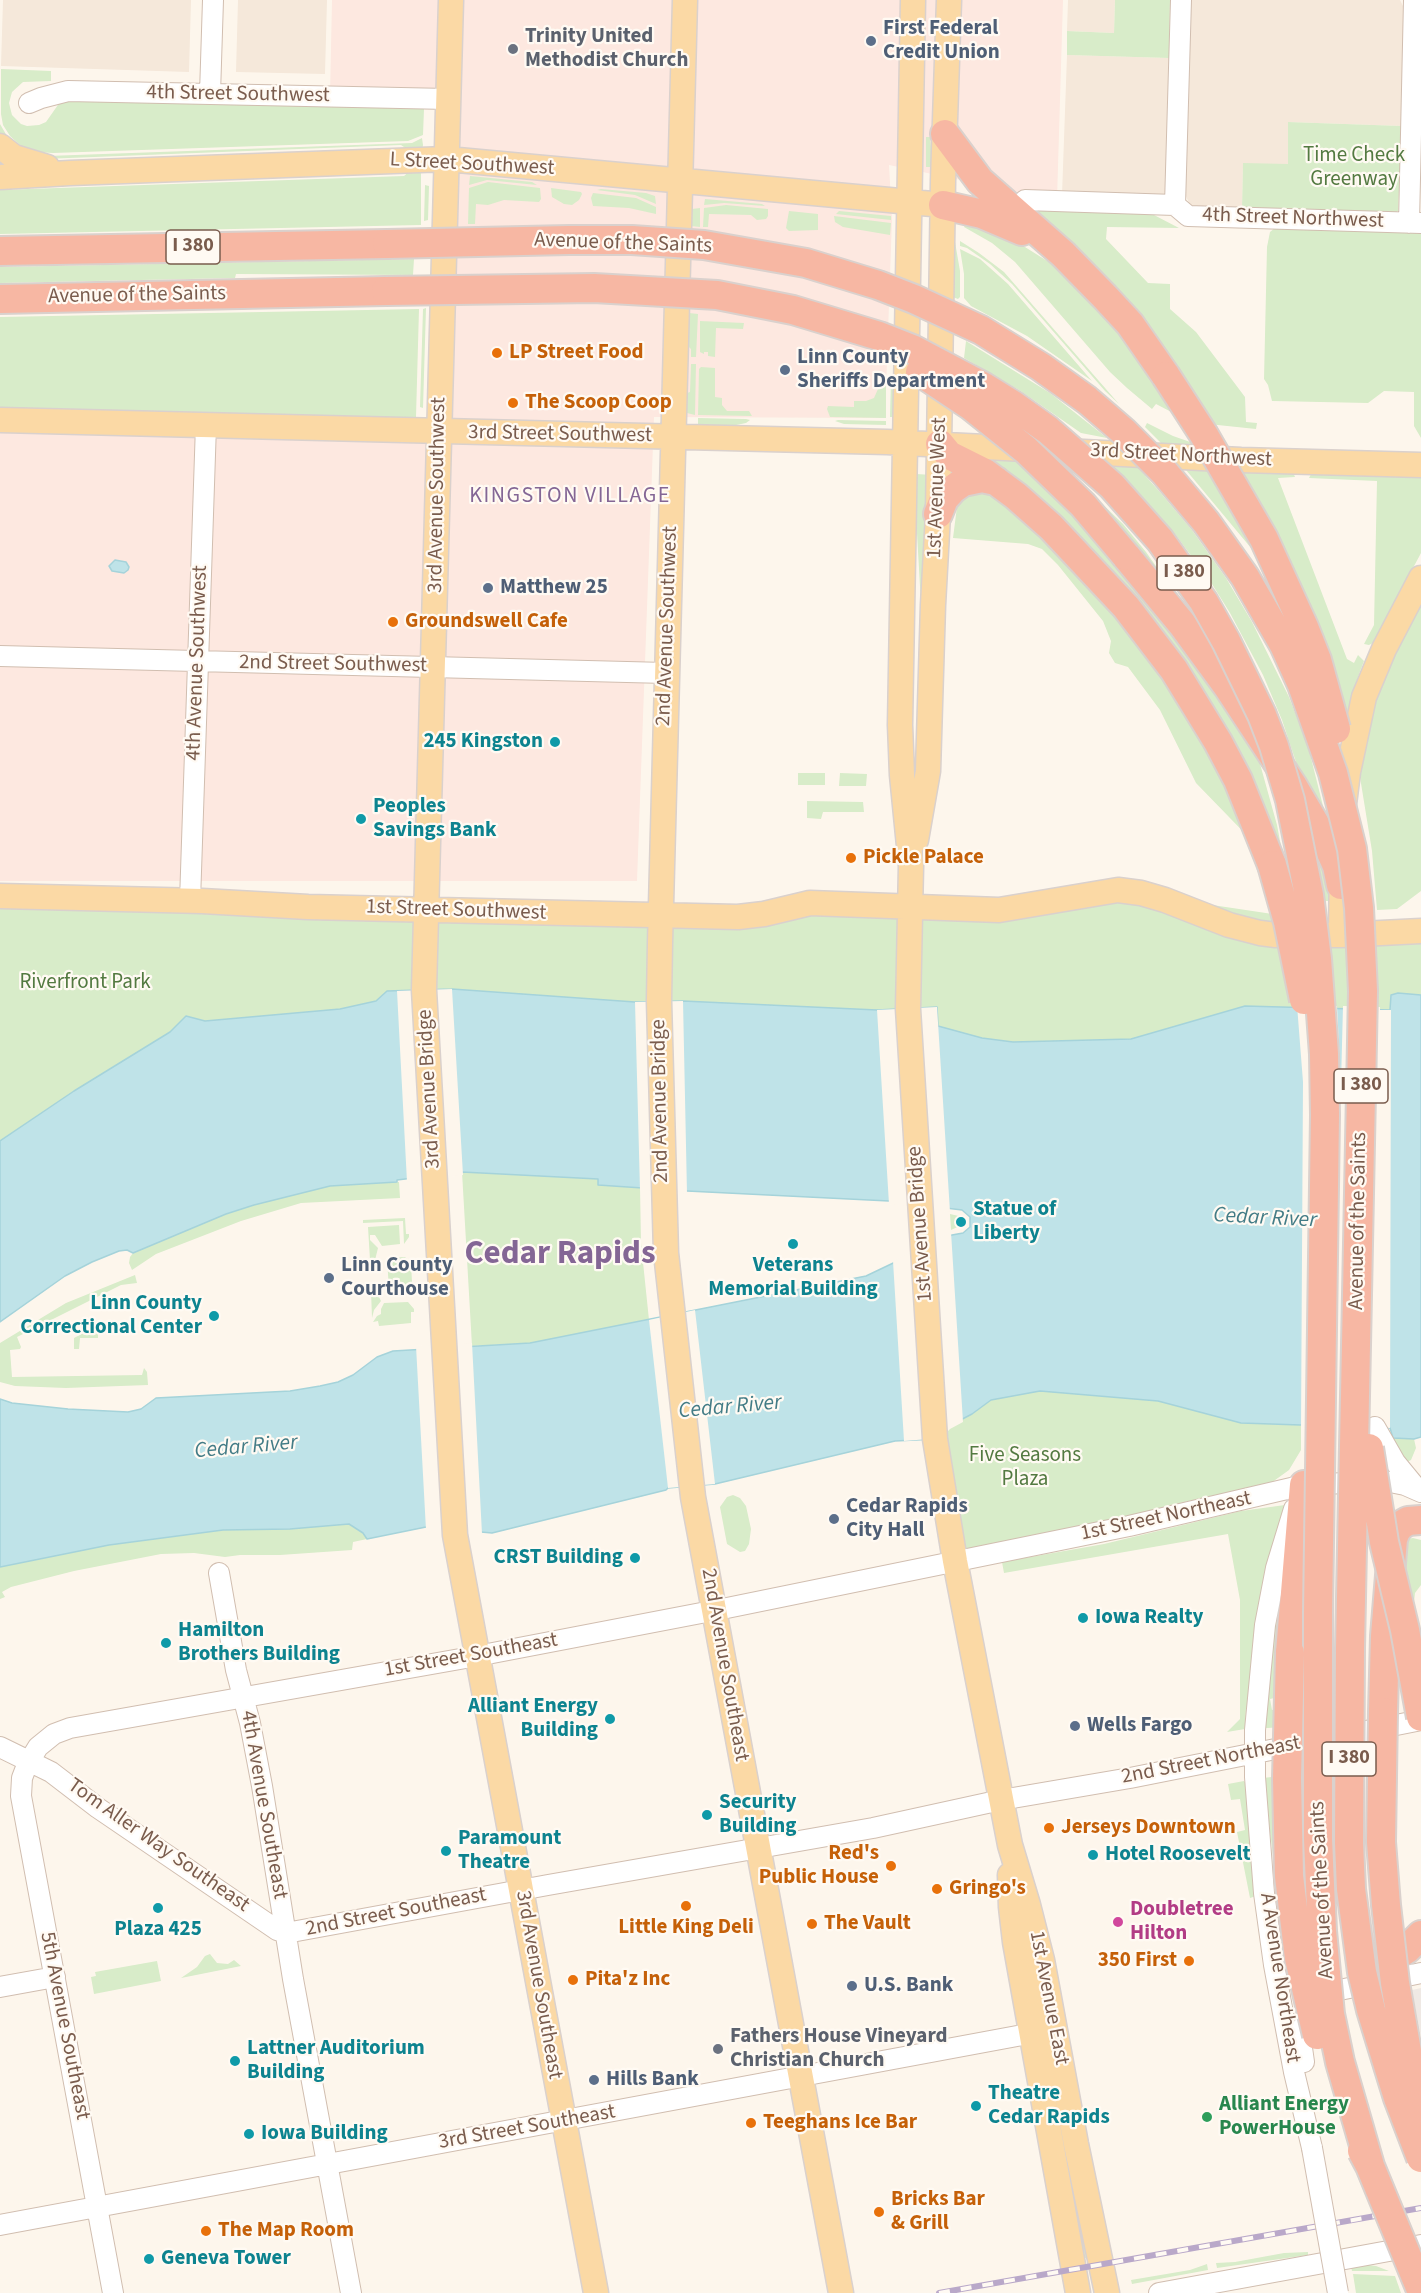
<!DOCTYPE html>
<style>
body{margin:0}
canvas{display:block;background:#fdf6ec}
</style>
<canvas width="1421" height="2293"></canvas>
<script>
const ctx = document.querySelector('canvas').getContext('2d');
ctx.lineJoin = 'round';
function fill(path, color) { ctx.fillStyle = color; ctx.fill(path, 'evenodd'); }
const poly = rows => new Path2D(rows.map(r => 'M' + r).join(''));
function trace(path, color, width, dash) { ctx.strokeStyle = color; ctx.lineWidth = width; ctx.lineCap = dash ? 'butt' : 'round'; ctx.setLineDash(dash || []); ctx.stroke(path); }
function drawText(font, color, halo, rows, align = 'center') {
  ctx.font = font + ' "Source Sans 3",sans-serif'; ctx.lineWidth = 4.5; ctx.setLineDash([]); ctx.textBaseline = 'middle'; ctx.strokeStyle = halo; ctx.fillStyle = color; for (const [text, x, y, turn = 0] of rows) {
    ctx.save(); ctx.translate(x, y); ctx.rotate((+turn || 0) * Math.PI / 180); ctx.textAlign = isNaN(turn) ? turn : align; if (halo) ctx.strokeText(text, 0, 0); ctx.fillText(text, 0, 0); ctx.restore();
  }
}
const residential = poly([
 [3,0,191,0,189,72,1,66],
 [238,0,327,0,325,74,236,72],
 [1068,0,1115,0,1114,33,1067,31],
 [1191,0,1400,0,1404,8,1402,126,1288,122,1288,164,1243,164,1242,208,1195,207,1190,205,1185,194],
 [1067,55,1169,58,1166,190,1162,197,1062,195]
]);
const commercial = poly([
 [332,0,1063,0,1057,200,889,165,892,219,885,418,654,417,637,881,0,881,0,426,439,432,448,99,330,96]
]);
const industrial = poly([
 [1421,1988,1421,2037,1412,1990]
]);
const green = poly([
 [1115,0,1170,0,1169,58,1067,55,1067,31,1114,33],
 [1,69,51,71,51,81,23,82,12,92,9,103,12,115,21,124,27,126,39,125,46,122,60,102,70,100,424,109,423,135,408,141,53,153,36,152,21,146,10,136,3,125,1,114],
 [1288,122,1402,126,1398,211,1395,213,1242,208,1243,163,1288,164],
 [0,124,7,136,18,148,31,154,47,156,412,143,422,138,423,145,422,150,410,151,401,145,43,159,21,155,6,145,0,137],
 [926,137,930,137,933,167,926,167],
 [973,156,992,178,1015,192,1014,198,1029,209,1153,211,1154,215,1179,228,1107,227,1106,239,1148,283,1170,284,1170,309,1196,332,1245,397,1246,422,1257,423,1256,429,1208,424,1172,365,1091,266,1050,228,985,179,970,158],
 [421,169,421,225,0,234,0,190,404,176,411,170],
 [470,176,532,182,537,185,487,180,469,185],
 [488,182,540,188,541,199,539,202,504,200,488,205,476,204,475,224,468,224,469,188],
 [425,185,429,186,428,220,424,221],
 [551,188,581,192,582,194,579,200,572,205,564,204,552,197],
 [601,189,646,193,655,196,656,204,635,195,597,190],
 [593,193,636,198,656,207,656,214,629,208,593,206,591,198],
 [705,199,762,204,765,206,724,203,704,205],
 [726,205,768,209,768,216,766,219,757,220,751,215,709,214,708,227,703,227,704,208],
 [700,208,700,227,691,226,692,209],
 [789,211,818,214,818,230,789,231,786,228],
 [839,211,891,216,891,220,836,214],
 [834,216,891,223,890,235,843,227,835,222],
 [966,221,1017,242,1052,264,1069,278,1104,311,1179,416,1156,404,1152,409,1127,388,1110,372,1015,262,992,243,964,227],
 [1275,228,1421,232,1421,438,1414,426,1414,392,1384,391,1368,403,1272,401,1268,385,1264,379,1267,247,1270,232],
 [960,241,979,253,1004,272,1119,404,1105,391,1012,284,990,264,967,248,960,246],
 [955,242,960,271,960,297,958,299,953,297],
 [960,249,980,259,1008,284,1092,381,1027,336,971,306,964,298,964,274],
 [414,259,413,275,236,274,235,278,0,283,0,267],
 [426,308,423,408,420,407,423,309],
 [419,309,416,417,413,418,0,408,0,317],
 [689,313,698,314,696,357,691,357,691,349,688,346],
 [700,321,744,323,743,329,716,328,715,357,708,356,708,352,704,352,704,354,700,352],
 [966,341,1050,393,1107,438,1081,433,1019,390,964,358],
 [691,364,696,364,695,415,687,413,687,393,690,392],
 [701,367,715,368,715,397,722,398,722,405,727,411,749,411,752,416,698,415,699,369],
 [881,374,886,374,886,418,830,417,827,409,828,406,854,407,854,401,866,401,874,398,878,389,876,379],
 [891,378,896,378,894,417,890,417],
 [698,418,746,419,750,420,746,423,736,425,698,426],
 [838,420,886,421,886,425,844,424,835,421],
 [1147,423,1173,436,1196,444,1200,450,1166,448,1145,427],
 [981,458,1024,458,1141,583,1257,753,1277,825,1290,894,1222,733],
 [1057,460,1123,524,1146,552,1191,616],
 [1108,461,1132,461,1159,491,1192,530,1226,578,1252,622,1289,697,1308,746,1329,830,1307,805,1298,768,1282,720,1263,675,1230,613,1212,584,1175,534],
 [1181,464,1210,466,1254,547,1251,548],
 [1234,467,1293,472,1295,477,1278,478,1347,659,1354,663,1358,655,1364,661,1355,685,1346,722],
 [1312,472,1421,472,1421,553,1373,643,1369,645,1364,644,1374,625,1377,481,1309,478],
 [916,474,933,475,921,604,915,498],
 [988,486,1079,565,1194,714,1261,850,1196,783,1160,710,1128,667,1115,663,1109,653,1111,641,1103,621,1058,565,1042,549,1028,544,953,538,959,491],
 [1421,605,1421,891,1397,909,1377,910,1372,851,1359,771,1363,729,1389,664],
 [798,773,825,773,825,785,798,785],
 [840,773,867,774,866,786,839,786],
 [807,801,863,802,864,812,823,812,821,819,807,818],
 [1312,830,1332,901,1325,901],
 [0,896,563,913,1152,896,1393,932,1421,931,1421,995,1398,993,1391,1010,1298,1008,1189,1023,1131,1039,1013,1042,982,1038,938,1026,937,1007,877,1010,683,1001,635,1002,452,989,387,991,376,1001,340,1009,205,1021,193,1019,184,1020,170,1032,74,1091,0,1142],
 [462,1172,598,1179,599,1185,640,1187,641,1243,649,1320,530,1343,472,1346],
 [399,1182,400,1198,301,1203,241,1221,156,1254,132,1270,129,1263,130,1257,133,1253,226,1214,254,1205,330,1186],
 [950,1214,963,1217,965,1221,964,1224,951,1230],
 [405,1218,406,1234,409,1234,409,1237,404,1244,403,1221,363,1223,363,1220],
 [399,1225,400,1244,382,1246,375,1235,370,1235,370,1240,378,1248,375,1260,370,1260,368,1227],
 [405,1257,411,1264,412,1282,406,1289,389,1290,387,1258],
 [135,1275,137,1283,121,1285,17,1337,21,1347,20,1349,10,1350,12,1377,142,1375,144,1368,147,1372,148,1385,66,1388,15,1386,0,1382,0,1343,66,1303],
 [371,1291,376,1291,381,1301,374,1310,372,1318],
 [408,1302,414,1309,414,1312,411,1312,411,1323,379,1326,378,1321,373,1322,377,1316,381,1314,381,1309,384,1303],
 [93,1328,98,1329,98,1338,80,1338,79,1349,74,1349,74,1338],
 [1040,1391,1158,1401,1241,1423,1301,1425,1301,1450,1289,1470,1271,1483,1171,1505,989,1554,955,1561,936,1439,949,1426,972,1414,991,1400],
 [1393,1438,1414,1439,1416,1448,1411,1460,1407,1462],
 [733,1495,740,1498,746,1506,751,1529,749,1544,745,1551,740,1552,727,1544,720,1507,727,1497],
 [1285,1505,1249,1708,1246,1708,1245,1729,1227,1732,1240,1719,1240,1600,1228,1534,1004,1573,1002,1562,1104,1544,1241,1511],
 [340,1524,349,1524,356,1528,363,1533,367,1539,353,1542,352,1550,280,1555,240,1555,225,1557,194,1553,161,1554,74,1571,11,1587,2,1592,5,1597,0,1599,0,1567,109,1545,223,1530,290,1529],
 [1413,1538,1421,1540,1421,1585,1415,1593,1414,1602,1411,1603,1399,1574,1408,1539],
 [1284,1570,1279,1697,1270,1699,1272,1710,1282,1708,1281,1727,1268,1728,1263,1728,1274,1620],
 [1280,1776,1282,1924,1263,1778],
 [1244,1781,1246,1784,1256,1896,1250,1898,1237,1832,1245,1830,1240,1799,1231,1800,1228,1784],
 [210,1954,217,1963,228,1964,234,1960,241,1966,181,1978,197,1967,205,1956],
 [157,1961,161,1981,94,1994,91,1977,96,1976,95,1972],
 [1060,2131,1073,2173,1092,2257,1080,2259],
 [1308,2252,1308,2255,1217,2268,1216,2263,1235,2262,1284,2253],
 [1207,2264,1208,2270,1132,2284,1131,2280,1190,2270],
 [1368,2265,1376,2266,1389,2271,1352,2271,1351,2267],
 [1353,2274,1395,2276,1401,2293,1356,2293]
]);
const water = poly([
 [115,560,126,562,129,567,128,570,124,573,112,571,109,566,115,560],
 [452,989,635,1002,683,1001,877,1010,937,1007,938,1026,982,1038,1013,1042,1131,1039,1245,1006,1390,1010,1391,995,1398,993,1421,995,1421,1437,1414,1439,1393,1438,1390,1428,1241,1423,1158,1401,1040,1391,991,1400,972,1414,949,1426,936,1439,895,1441,715,1484,668,1488,666,1490,492,1533,426,1527,367,1539,363,1533,349,1524,290,1529,223,1530,109,1545,0,1567,0,1399,12,1403,68,1409,128,1412,141,1409,156,1398,290,1391,320,1386,338,1382,353,1375,377,1357,393,1351,530,1343,866,1276,952,1235,963,1233,970,1227,970,1217,962,1210,889,1201,687,1191,598,1185,598,1179,462,1172,397,1180,397,1182,330,1186,254,1205,226,1214,133,1253,127,1250,119,1251,92,1262,65,1276,0,1322,0,1141,74,1091,170,1032,186,1016,205,1021,340,1009,376,1001,387,991,452,989]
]);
const pier = poly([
 [452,989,463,1175,407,1182,397,991],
 [683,1001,687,1194,640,1190,635,1002],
 [1297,1005,1337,1006,1341,1083,1343,1006,1380,1007,1380,1010,1391,1010,1390,1428,1377,1427,1377,1430,1301,1428,1303,1082],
 [937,1007,950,1212,889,1204,877,1010],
 [951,1232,963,1422,950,1429,941,1438,904,1441,893,1261],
 [695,1310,715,1484,668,1488,649,1320],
 [472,1343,482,1534,464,1535,426,1530,416,1346]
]);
const minor = poly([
 [210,94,213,0],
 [29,103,41,98,68,91,448,99],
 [1025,200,1175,205,1188,216,1421,223],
 [1175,205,1181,0],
 [1409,223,1414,0],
 [0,656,666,673],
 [190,901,206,425],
 [1375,1427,1395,1462,1418,1490],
 [1294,1509,1276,1568,1265,1625,1255,1730,1255,1777,1264,1893,1274,1965,1294,2072,1312,2148],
 [219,1573,236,1670,250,1723,262,1786,293,1979,351,2293],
 [0,1747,51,1772,98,1808,277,1930,286,1933,548,1885,873,1828,1001,1800,1130,1778,1421,1720],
 [0,1987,55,1977],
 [1304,2062,1302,2048,1303,2028,1311,2007,1323,1996,1330,1992,1421,1973],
 [0,2225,1044,2031],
 [113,2293,21,1796,22,1778,27,1765,38,1747,54,1734,70,1728,477,1656,722,1609,1129,1526,1304,1485,1385,1481,1405,1485,1421,1492],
 [1159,2293,1421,2245]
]);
const major = poly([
 [451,0,424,990,455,1535,596,2293],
 [685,0,660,943,659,1001,666,1253,693,1497,841,2293],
 [913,0,900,725,902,775,911,866,908,1009,935,1439,955,1561,1010,1845,1028,1905,1042,1960,1076,2144,1107,2293],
 [0,146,14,157,47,167],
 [0,177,70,173,447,159,943,205],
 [0,420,887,442,1241,460,1421,465],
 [1344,804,1348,772,1364,697,1384,649,1421,578],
 [916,840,928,771,933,605,938,514,943,181,949,0],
 [0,896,202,901,308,907,738,917,764,914,810,903,999,910,1118,890,1141,893,1165,900,1229,925,1260,933,1276,935,1341,935,1421,931],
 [1341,935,1342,866],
 [1010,1875,1011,1907,1015,1942,1078,2293]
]);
const highway = poly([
 [945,134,980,181,1063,254,1105,297,1130,324,1166,376],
 [943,205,982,214,1022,231],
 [0,251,387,244],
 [0,299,386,291],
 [940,444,949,455,985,473,1016,496,1051,527,1126,607,1174,670,1218,742,1238,780,1272,865],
 [938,514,944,499,953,489,963,482,982,478,996,481],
 [1126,556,1182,624,1228,687,1293,786,1328,846,1337,866,1341,885],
 [1290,1653,1304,1485],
 [1383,1712,1385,1636,1393,1539,1396,1531,1401,1525,1408,1521,1421,1520],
 [1381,1966,1407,1949,1421,1935]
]);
const rail = poly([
 [939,2293,1421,2208]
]);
const minorBridge = poly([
 [1312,2148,1338,2293]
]);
const highwayBridge = poly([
 [387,244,569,240,632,240,704,245,806,263,878,285,914,299,981,330,1041,367,1087,400,1123,431,1164,472,1206,522,1245,577,1284,645,1302,685,1333,773,1352,849,1359,908,1363,991,1350,1648,1349,1843,1351,1889,1362,1972,1371,2010,1398,2098,1421,2158],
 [386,291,594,288,717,295,793,310,879,336,912,349,984,387,1013,405,1048,430,1112,486,1160,540,1204,602,1226,641,1262,715,1274,746,1290,800,1309,895,1317,959,1324,1054,1325,1115,1318,1613,1318,1839,1322,1931,1330,2014,1340,2062,1370,2166],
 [920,372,971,406,1026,450,1083,505,1126,556],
 [1166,376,1204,435,1264,539,1304,627,1317,660,1336,729],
 [1272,865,1288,922,1304,1000],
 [1369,1448,1384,1542,1405,1630,1421,1717],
 [1290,1653,1287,1778,1289,1876,1299,1958,1317,2035],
 [1383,1712,1381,1842,1386,1905,1395,1983,1417,2108],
 [1362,2151,1370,2166,1421,2290]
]);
const markers = [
 [871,41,6,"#5c6f8a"],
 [513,49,6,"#6b7280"],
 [497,353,6,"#e8710a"],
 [785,370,6,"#5c6f8a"],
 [513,403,6,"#e8710a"],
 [488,588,6,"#5c6f8a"],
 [393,622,6,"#e8710a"],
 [555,742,6,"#0f9aa8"],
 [361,819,6,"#0f9aa8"],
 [851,858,6,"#e8710a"],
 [961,1222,6,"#0f9aa8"],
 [793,1244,6,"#0f9aa8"],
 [329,1278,6,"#5c6f8a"],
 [214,1316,6,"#0f9aa8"],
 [834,1519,6,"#5c6f8a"],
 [635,1558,6,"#0f9aa8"],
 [1083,1618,6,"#0f9aa8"],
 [166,1643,6,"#0f9aa8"],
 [610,1719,6,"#0f9aa8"],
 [1075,1726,6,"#5c6f8a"],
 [707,1815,6,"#0f9aa8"],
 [1049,1828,6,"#e8710a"],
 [446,1851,6,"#0f9aa8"],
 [1093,1855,6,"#0f9aa8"],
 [891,1866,6,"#e8710a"],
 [937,1889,6,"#e8710a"],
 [686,1906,6,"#e8710a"],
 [158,1908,6,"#0f9aa8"],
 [1118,1922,6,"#d1479c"],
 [812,1924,6,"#e8710a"],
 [1189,1961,6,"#e8710a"],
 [573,1980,6,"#e8710a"],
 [852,1986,6,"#5c6f8a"],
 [718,2049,6,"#6b7280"],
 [235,2061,6,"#0f9aa8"],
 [594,2080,6,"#5c6f8a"],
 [976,2106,6,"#0f9aa8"],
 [1207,2117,6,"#2e9e5b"],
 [751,2123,6,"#e8710a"],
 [249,2134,6,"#0f9aa8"],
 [879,2212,6,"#e8710a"],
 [206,2231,6,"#e8710a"],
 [149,2259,6,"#0f9aa8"]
];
const shields = [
 [193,247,54],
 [1184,573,54],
 [1361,1086,54],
 [1349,1759,54]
];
const shieldNames = [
 ["I 380",193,247],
 ["I 380",1184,573],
 ["I 380",1361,1086],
 ["I 380",1349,1759]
];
const serviceNames = [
 ["First Federal",883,29],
 ["Credit Union",883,53],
 ["Linn County",797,358],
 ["Sheriffs Department",797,382],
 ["Matthew 25",500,588],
 ["Linn County",341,1266],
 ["Courthouse",341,1290],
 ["Cedar Rapids",846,1507],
 ["City Hall",846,1531],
 ["Wells Fargo",1087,1726],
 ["U.S. Bank",864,1986],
 ["Hills Bank",606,2080]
];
const worshipNames = [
 ["Trinity United",525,37],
 ["Methodist Church",525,61],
 ["Fathers House Vineyard",730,2037],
 ["Christian Church",730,2061]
];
const streetNames = [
 ["4th Street Southwest",238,95,1],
 ["L Street Southwest",472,165,3],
 ["4th Street Northwest",1293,219,2],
 ["Avenue of the Saints",623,244,2],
 ["Avenue of the Saints",137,296,-1],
 ["3rd Street Southwest",560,435,1],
 ["3rd Street Northwest",1181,456,3],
 ["1st Avenue West",938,488,-88],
 ["3rd Avenue Southwest",438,495,-89],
 ["2nd Avenue Southwest",668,626,-88],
 ["4th Avenue Southwest",198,663,-88],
 ["2nd Street Southwest",333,665,1],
 ["1st Street Southwest",456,911,2],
 ["3rd Avenue Bridge",430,1089,-93],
 ["2nd Avenue Bridge",661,1101,-91],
 ["Avenue of the Saints",1359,1221,-89],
 ["1st Avenue Bridge",921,1224,-94],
 ["1st Street Northeast",1166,1517,-12],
 ["1st Street Southeast",471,1656,-10],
 ["2nd Avenue Southeast",724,1665,80],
 ["2nd Street Northeast",1211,1761,-11],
 ["4th Avenue Southeast",263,1805,80],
 ["Tom Aller Way Southeast",158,1846,35],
 ["Avenue of the Saints",1323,1890,-93],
 ["2nd Street Southeast",396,1913,-11],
 ["A Avenue Northeast",1279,1978,81],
 ["3rd Avenue Southeast",538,1985,80],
 ["1st Avenue East",1048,1998,79],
 ["5th Avenue Southeast",64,2026,79],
 ["3rd Street Southeast",527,2128,-10]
];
const parkNames = [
 ["Time Check",1354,156],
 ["Greenway",1354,180],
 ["Riverfront Park",85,983],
 ["Five Seasons",1025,1456],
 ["Plaza",1025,1480]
];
const foodNames = [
 ["LP Street Food",509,353],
 ["The Scoop Coop",525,403],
 ["Groundswell Cafe",405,622],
 ["Pickle Palace",863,858],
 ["Jerseys Downtown",1061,1828],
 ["Red's",879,1854,"right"],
 ["Public House",879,1878,"right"],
 ["Gringo's",949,1889],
 ["The Vault",824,1924],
 ["Little King Deli",686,1928,"center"],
 ["350 First",1177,1961,"right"],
 ["Pita'z Inc",585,1980],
 ["Teeghans Ice Bar",763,2123],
 ["Bricks Bar",891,2200],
 ["& Grill",891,2224],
 ["The Map Room",218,2231]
];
const cultureNames = [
 ["245 Kingston",543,742,"right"],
 ["Peoples",373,807],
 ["Savings Bank",373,831],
 ["Statue of",973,1210],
 ["Liberty",973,1234],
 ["Veterans",793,1266,"center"],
 ["Memorial Building",793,1290,"center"],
 ["Linn County",202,1304,"right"],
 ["Correctional Center",202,1328,"right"],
 ["CRST Building",623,1558,"right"],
 ["Iowa Realty",1095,1618],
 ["Hamilton",178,1631],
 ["Brothers Building",178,1655],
 ["Alliant Energy",598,1707,"right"],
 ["Building",598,1731,"right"],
 ["Security",719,1803],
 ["Building",719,1827],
 ["Paramount",458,1839],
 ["Theatre",458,1863],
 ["Hotel Roosevelt",1105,1855],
 ["Plaza 425",158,1930,"center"],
 ["Lattner Auditorium",247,2049],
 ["Building",247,2073],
 ["Theatre",988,2094],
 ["Cedar Rapids",988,2118],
 ["Iowa Building",261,2134],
 ["Geneva Tower",161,2259]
];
const hotelNames = [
 ["Doubletree",1130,1910],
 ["Hilton",1130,1934]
];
const leisureNames = [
 ["Alliant Energy",1219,2105],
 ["PowerHouse",1219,2129]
];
const neighbourhoodNames = [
 ["KINGSTON VILLAGE",570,497]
];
const waterNames = [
 ["Cedar River",1265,1219,3],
 ["Cedar River",730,1408,-5],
 ["Cedar River",246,1448,-5]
];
const townNames = [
 ["Cedar Rapids",560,1256]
];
fill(residential, '#f5e8da');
fill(commercial, '#fde8e0');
fill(industrial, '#efe9e4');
fill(green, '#d8ecc9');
fill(water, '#bfe3e8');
trace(water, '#a5d3da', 1.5);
fill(pier, '#fdf6ec');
trace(minor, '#d1beb0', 22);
trace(major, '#dad1cd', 27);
trace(highway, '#dad1cd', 32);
trace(minor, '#fff', 20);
trace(major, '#fbd9a5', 24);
trace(highway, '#f7b7a3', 28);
trace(rail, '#b9a8c9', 6);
trace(rail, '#fffaf3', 4, [11]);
trace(minorBridge, '#d1beb0', 22, []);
trace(highwayBridge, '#dad1cd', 32, []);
trace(minorBridge, '#fff', 20);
trace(highwayBridge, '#f7b7a3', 28);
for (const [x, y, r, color] of markers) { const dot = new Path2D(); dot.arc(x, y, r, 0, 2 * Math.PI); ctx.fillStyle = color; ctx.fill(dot); trace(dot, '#fffaf3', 2); }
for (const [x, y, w] of shields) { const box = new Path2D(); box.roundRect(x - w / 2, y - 17, w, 34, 4.5); ctx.fillStyle = '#fffaf3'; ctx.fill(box); trace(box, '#7a5c4d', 1.5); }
drawText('bold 20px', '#7a5c4d', null, shieldNames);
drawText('bold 21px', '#4e5e75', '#fffaf3', serviceNames, 'left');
drawText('bold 21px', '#5b616d', '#fffaf3', worshipNames, 'left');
drawText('21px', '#7a5c4d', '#fffaf3', streetNames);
drawText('21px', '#537a41', '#fffaf3', parkNames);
drawText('bold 21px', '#c56008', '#fffaf3', foodNames, 'left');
drawText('bold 21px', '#0d838f', '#fffaf3', cultureNames, 'left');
drawText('bold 21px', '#b23c85', '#fffaf3', hotelNames, 'left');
drawText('bold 21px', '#27864d', '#fffaf3', leisureNames, 'left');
ctx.letterSpacing = '1.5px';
drawText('22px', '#846695', '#fffaf3', neighbourhoodNames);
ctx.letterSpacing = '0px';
drawText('italic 22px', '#437c86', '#fffaf3', waterNames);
drawText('bold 33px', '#846695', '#fffaf3', townNames);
</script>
